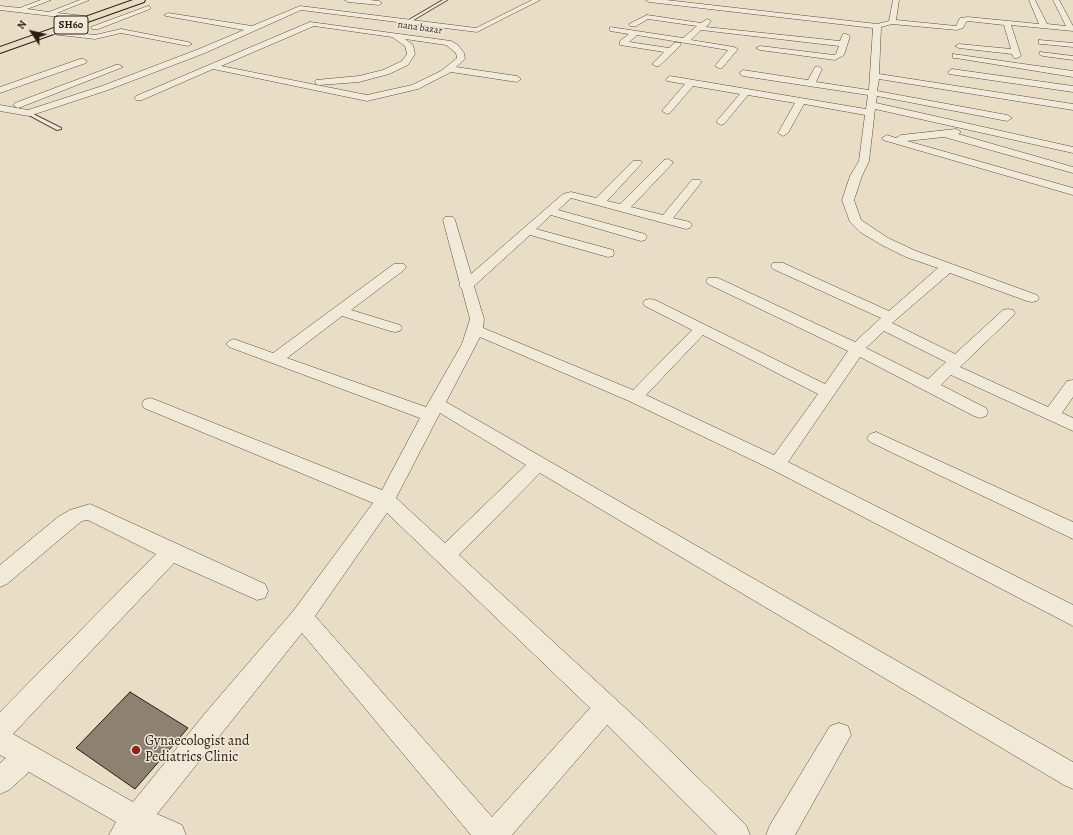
<!DOCTYPE html>
<style>
body{margin:0}
#map{position:relative;width:1073px;height:835px;overflow:hidden;background:#e9dec5;font-family:Alegreya,serif}
canvas{display:block}
.north{position:absolute;left:12px;top:12px;width:40px;height:40px;-webkit-text-stroke:3px #f1ead9;paint-order:stroke;rotate:305deg;font-size:11px;font-weight:700;line-height:16px;text-align:center;color:#2a1c15}
.north::after{content:'';display:block;margin:auto;width:14px;height:18px;background:#2a1c15;clip-path:polygon(50% 0,100% 100%,50% 72%,0 100%)}
</style>
<div id="map">
<canvas width="1073" height="835"></canvas>
<div class="north">N</div>
</div>
<script>
const ctx = document.querySelector('canvas').getContext('2d');
ctx.lineJoin = 'round';
function fill(path, color) { ctx.fillStyle = color; ctx.fill(path, 'evenodd'); }
const poly = rows => new Path2D(rows.map(r => 'M' + r).join(''));
function trace(path, color, width, dash) { ctx.strokeStyle = color; ctx.lineWidth = width; ctx.lineCap = dash ? 'butt' : 'round'; ctx.setLineDash(dash || []); ctx.stroke(path); }
function drawText(font, color, halo, rows, align = 'center') {
  ctx.font = font + ' Alegreya,serif'; ctx.lineWidth = 3; ctx.setLineDash([]); ctx.textBaseline = 'middle'; ctx.strokeStyle = halo; ctx.fillStyle = color; for (const [text, x, y, turn = 0] of rows) {
    ctx.save(); ctx.translate(x, y); ctx.rotate((+turn || 0) * Math.PI / 180); ctx.textAlign = isNaN(turn) ? turn : align; if (halo) ctx.strokeText(text, 0, 0); ctx.fillText(text, 0, 0); ctx.restore();
  }
}
const building = poly([
 [130,692,188,728,135,789,76,748,130,692]
]);
const lane = poly([
 [443,0,447,0,410,22,407,21,443,0],
 [29,112,61,128,61,129,57,130,27,114,27,113,29,112]
]);
const street = poly([
 [41,0,51,0,27,9,49,12,80,0,89,0,57,13,85,16,89,18,85,20,0,10,0,6,21,8,22,7,41,0],
 [345,0,369,0,379,1,382,3,379,5,348,2,345,0],
 [532,0,540,0,477,32,301,10,205,53,108,90,29,116,0,111,0,105,28,110,102,86,199,49,244,30,166,16,164,15,168,13,252,26,300,6,476,28,532,0],
 [646,0,666,0,877,24,889,21,893,0,899,0,896,20,956,26,960,18,968,17,1039,24,1029,0,1035,0,1047,24,1066,26,1053,0,1059,0,1073,26,1073,31,1011,25,1021,56,1017,58,1014,58,1012,54,959,48,955,46,959,44,1011,49,1004,25,968,21,966,22,963,28,957,30,892,24,881,27,879,74,1073,104,1073,110,879,79,877,91,1007,115,1012,118,1007,121,877,96,876,103,1073,147,1073,153,875,109,869,161,862,176,854,200,861,220,888,238,916,251,1037,295,1039,298,1037,301,1032,302,1027,301,950,273,892,323,955,354,1003,310,1008,309,1013,310,1015,313,1013,316,960,367,1048,407,1067,381,1073,380,1073,397,1062,413,1073,418,1073,431,951,375,941,385,986,408,988,412,986,416,980,418,974,416,860,357,788,462,1073,605,1073,626,771,469,629,401,480,337,446,402,1073,762,1073,789,1064,785,540,473,459,555,647,728,746,825,750,835,717,835,607,725,512,835,471,835,302,633,157,814,182,825,186,835,109,835,116,822,29,772,9,790,0,794,0,763,6,758,0,755,0,712,156,554,88,520,82,521,72,529,7,584,0,587,0,565,58,517,70,510,90,504,265,584,268,591,265,598,257,600,174,563,13,734,133,802,207,711,294,610,373,503,144,408,142,404,144,400,150,398,156,400,382,490,420,418,229,347,226,344,229,341,234,339,273,353,394,264,404,264,406,267,404,270,351,310,400,325,402,328,400,331,395,332,390,331,342,316,287,358,426,407,462,344,470,319,462,289,459,286,460,284,443,220,445,217,453,217,455,220,471,274,563,194,571,192,596,198,633,161,641,161,642,163,607,201,620,204,664,160,668,159,673,162,672,164,631,207,663,215,692,180,700,180,702,182,700,184,673,218,690,222,692,225,690,228,686,229,571,198,558,210,645,234,647,237,645,240,641,241,551,215,536,229,613,250,614,253,613,256,608,257,530,235,474,286,484,319,483,328,633,390,692,330,645,306,643,303,645,300,650,299,655,300,825,384,848,351,708,284,706,281,708,278,718,278,855,342,881,318,773,269,771,266,773,263,783,263,889,311,938,268,906,257,880,244,860,232,850,222,842,200,850,176,859,161,865,115,804,104,788,133,783,136,778,133,795,103,748,95,724,124,721,125,716,122,740,94,693,86,670,113,667,114,662,111,685,84,667,81,666,79,670,76,866,109,868,95,743,76,739,73,743,70,808,80,815,67,818,66,822,69,816,82,869,90,873,28,649,2,646,0],
 [884,331,946,362,928,379,866,348,884,331],
 [703,335,818,394,774,455,646,395,703,335],
 [440,413,526,465,445,543,396,498,440,413],
 [387,513,590,708,492,817,315,616,387,513],
 [148,6,150,7,150,9,98,29,92,29,91,27,148,6],
 [647,15,701,23,707,19,711,21,706,27,840,41,843,34,846,34,850,36,844,55,835,60,760,50,756,48,760,46,834,55,836,54,839,46,701,30,691,40,734,47,738,49,722,68,719,68,715,66,728,50,637,35,629,42,669,48,674,43,680,43,681,45,659,66,656,66,652,64,664,52,620,45,620,41,629,34,610,31,610,27,683,38,697,26,648,19,636,26,630,26,629,24,647,15],
 [310,22,451,41,458,45,464,53,465,59,456,67,517,76,521,79,517,82,451,72,418,89,367,101,213,69,142,100,136,100,134,98,136,96,310,22],
 [314,26,392,37,405,46,407,54,402,61,383,70,359,76,316,80,315,82,316,84,319,85,359,82,389,74,408,65,415,54,413,45,405,39,446,45,456,53,457,58,441,71,412,85,367,95,221,66,314,26],
 [121,29,188,42,192,44,188,46,121,33,95,39,51,34,47,32,51,30,95,35,121,29],
 [1039,40,1073,43,1073,47,1042,44,1039,44,1039,40],
 [1040,52,1073,56,1073,60,1043,56,1039,54,1040,52],
 [953,54,1073,71,1073,77,956,58,953,58,953,54],
 [80,59,83,59,87,61,86,63,0,93,0,87,80,59],
 [116,65,119,65,123,67,21,107,18,108,13,105,15,103,116,65],
 [952,69,1073,86,1073,92,949,74,948,72,952,69],
 [956,129,961,132,958,134,1073,167,1073,173,944,137,907,141,1073,188,1073,195,883,140,882,138,887,135,896,138,901,135,956,129],
 [876,432,1073,522,1073,539,870,442,867,438,870,434,876,432],
 [839,723,848,726,851,735,795,835,766,835,770,825,830,726,839,723]
]);
const primary = poly([
 [133,0,145,0,144,2,0,53,0,47,133,0]
]);
const markers = [
 [136,750,5,"#8f2418"]
];
const farStreetnames = [
 ["nana bazar",420,28,8]
];
const shields = [
 [71,25,34]
];
const shieldNames = [
 ["SH60",71,25]
];
const nearPoinames = [
 ["Gynaecologist and",145,742],
 ["Pediatrics Clinic",145,758]
];
fill(building, '#8d8171');
trace(building, '#2a1c15', 1);
trace(lane, '#5a4c41', 2);
trace(street, '#5a4c41', 1);
trace(primary, '#2a1c15', 2);
fill(lane, '#f1ead9');
fill(street, '#f1ead9');
fill(primary, '#e9dec5');
for (const [x, y, r, color] of markers) { const dot = new Path2D(); dot.arc(x, y, r, 0, 2 * Math.PI); ctx.fillStyle = color; ctx.fill(dot); trace(dot, '#f1ead9', 1.5); }
drawText('10px', '#2a1c15', '#f1ead9', farStreetnames);
for (const [x, y, w] of shields) { const box = new Path2D(); box.roundRect(x - w / 2, y - 9, w, 18, 3); ctx.fillStyle = '#f1ead9'; ctx.fill(box); trace(box, '#2a1c15', 1); }
drawText('bold 11px', '#2a1c15', null, shieldNames);
drawText('14px', '#2a1c15', '#f1ead9', nearPoinames, 'left');
</script>
